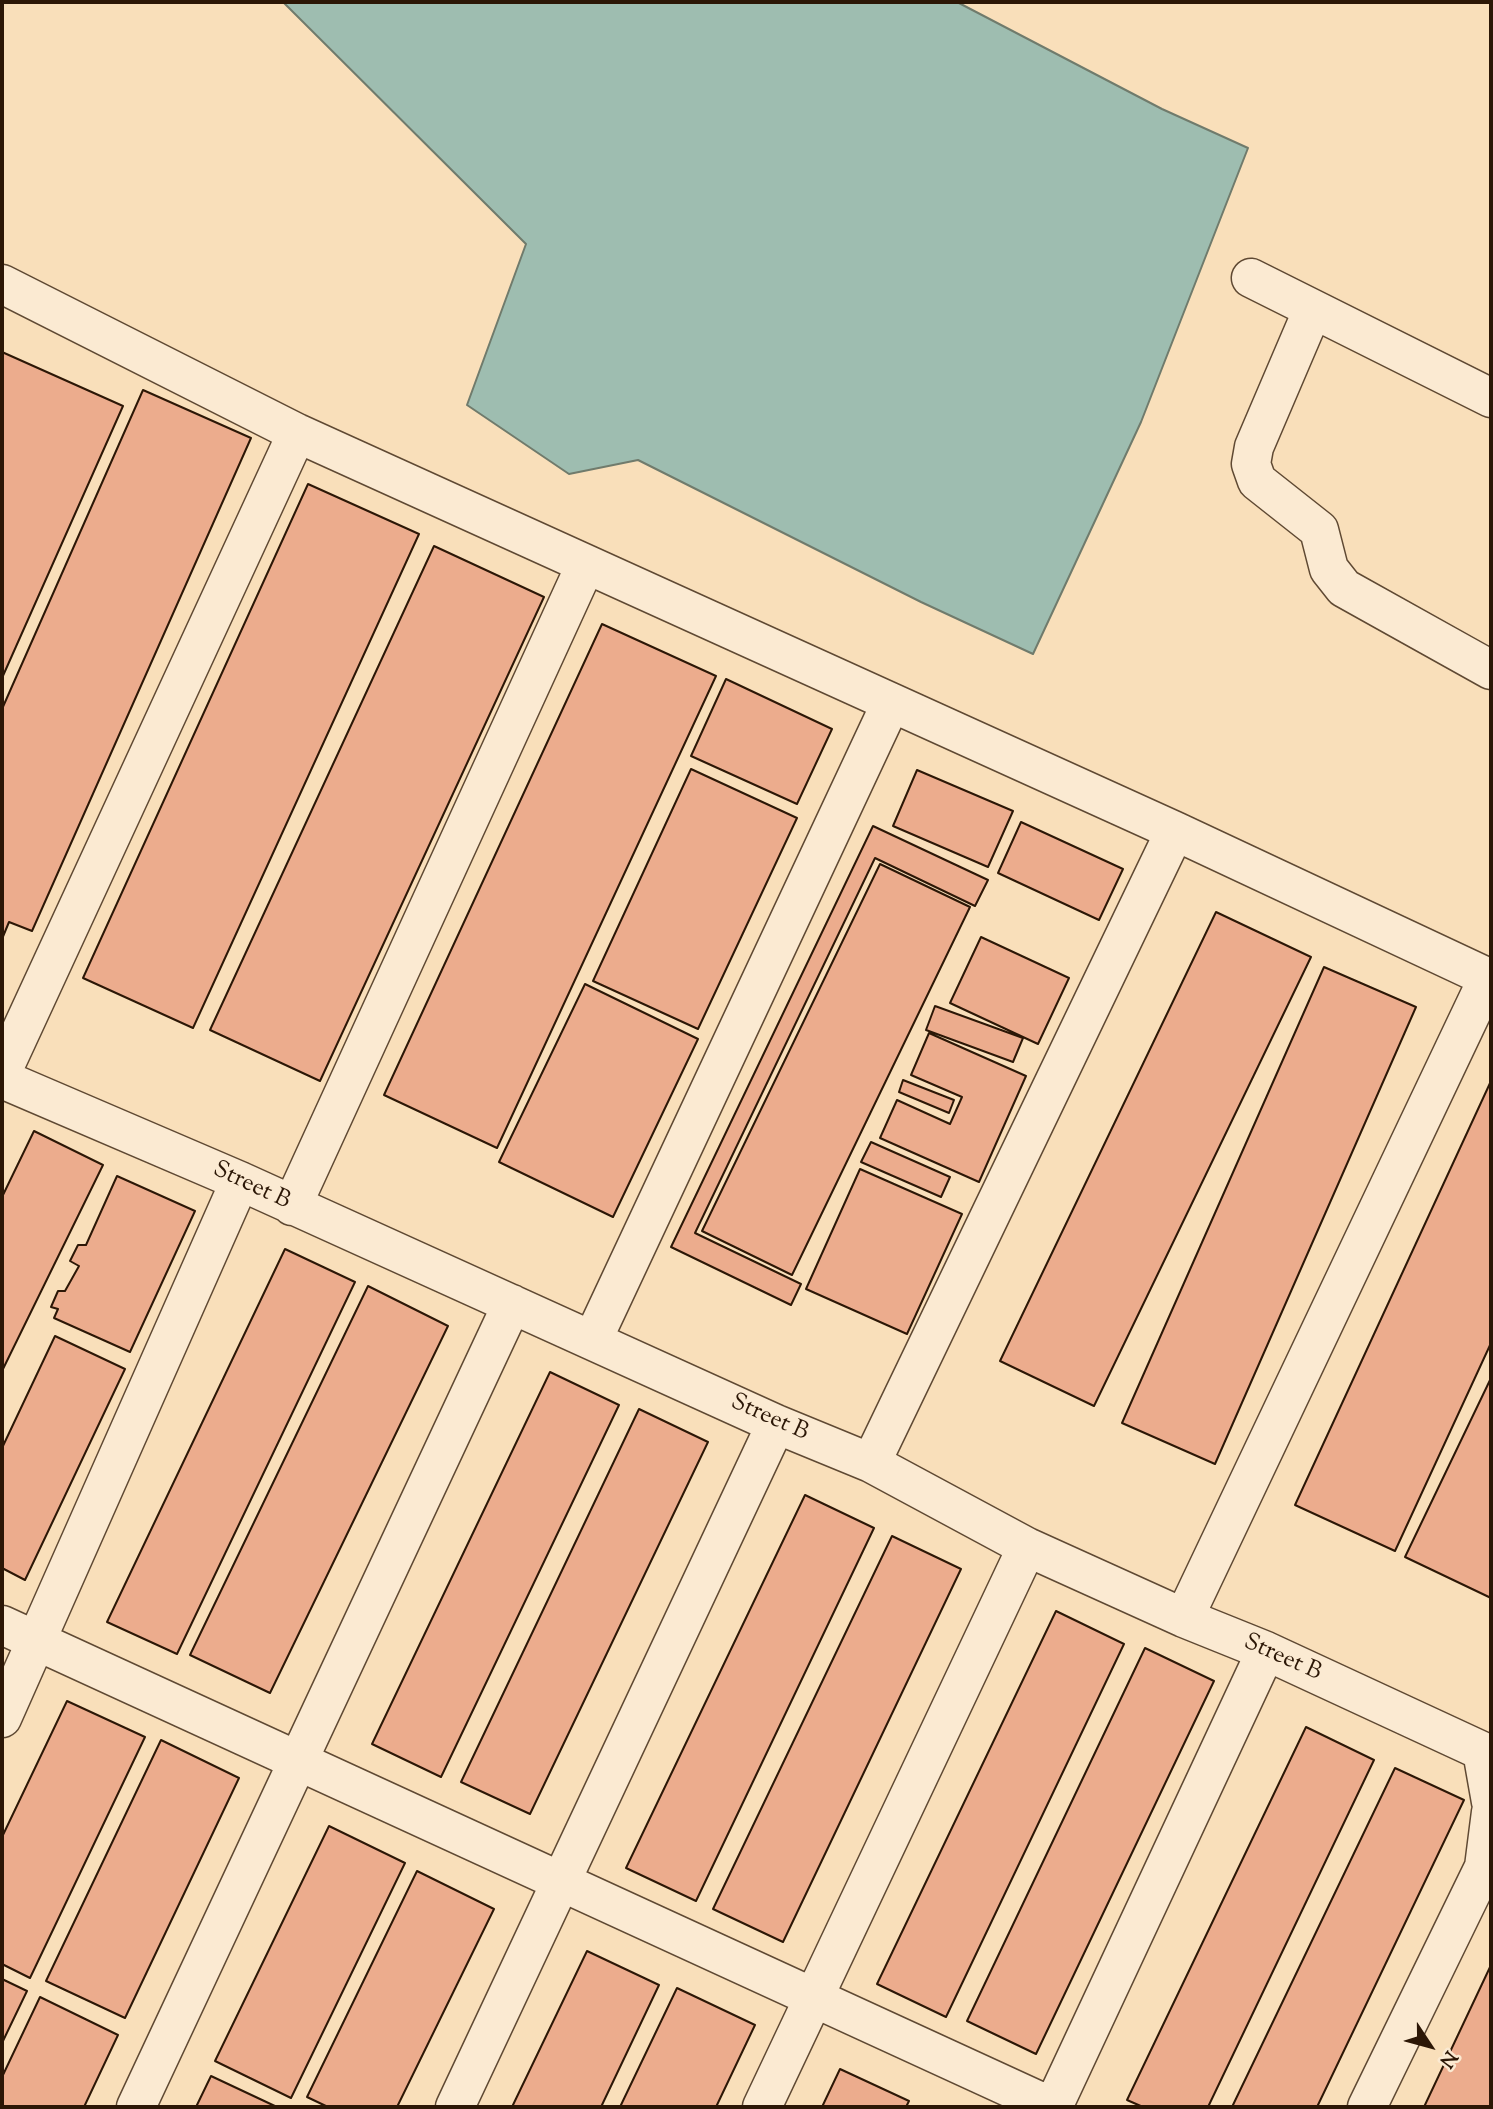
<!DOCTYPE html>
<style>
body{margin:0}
#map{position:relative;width:1493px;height:2109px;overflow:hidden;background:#f9dfba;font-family:"Sorts Mill Goudy",serif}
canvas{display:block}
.frame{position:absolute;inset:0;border:4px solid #2c1706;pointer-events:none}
.north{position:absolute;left:1395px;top:2011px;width:70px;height:70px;-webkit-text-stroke:5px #fbead2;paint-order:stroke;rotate:126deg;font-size:19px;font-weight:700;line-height:28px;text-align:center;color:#2c1706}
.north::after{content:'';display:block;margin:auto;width:24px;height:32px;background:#2c1706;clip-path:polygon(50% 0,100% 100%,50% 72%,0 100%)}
</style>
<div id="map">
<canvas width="1493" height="2109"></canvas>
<div class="frame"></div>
<div class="north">N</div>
</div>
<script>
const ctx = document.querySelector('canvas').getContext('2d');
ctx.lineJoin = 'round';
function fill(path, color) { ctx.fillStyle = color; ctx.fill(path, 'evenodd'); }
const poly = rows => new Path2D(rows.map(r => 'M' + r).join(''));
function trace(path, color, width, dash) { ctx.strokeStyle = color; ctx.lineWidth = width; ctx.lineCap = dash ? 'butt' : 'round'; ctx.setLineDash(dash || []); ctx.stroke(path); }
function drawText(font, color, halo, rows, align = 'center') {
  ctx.font = font + ' "Sorts Mill Goudy",serif'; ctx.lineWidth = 6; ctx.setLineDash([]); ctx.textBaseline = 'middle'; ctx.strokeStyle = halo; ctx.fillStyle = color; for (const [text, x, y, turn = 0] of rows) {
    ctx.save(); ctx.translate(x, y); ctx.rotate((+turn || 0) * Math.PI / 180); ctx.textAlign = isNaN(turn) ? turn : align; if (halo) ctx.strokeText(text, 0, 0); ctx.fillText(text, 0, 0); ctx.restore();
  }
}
const water = poly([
 [283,2,957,2,1162,109,1248,148,1141,422,1033,654,921,602,638,460,569,474,467,405,526,244,283,2]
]);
const building = poly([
 [2,352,123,406,2,678,2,352],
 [143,390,251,438,32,931,9,922,2,939,2,709,143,390],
 [308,484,419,534,193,1028,83,978,308,484],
 [434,546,544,597,320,1081,210,1030,434,546],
 [602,624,716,676,497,1148,384,1095,602,624],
 [726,679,832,729,797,804,691,756,726,679],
 [691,769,797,818,698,1029,593,981,691,769],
 [917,770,1013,811,988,867,893,826,917,770],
 [1021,822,1123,869,1099,920,998,873,1021,822],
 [873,826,988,880,975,906,875,858,695,1233,801,1284,791,1305,671,1247,873,826],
 [880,864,970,907,792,1275,702,1231,880,864],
 [1216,912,1311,957,1094,1406,1000,1361,1216,912],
 [981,937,1069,978,1038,1044,950,1003,981,937],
 [1324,967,1416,1007,1215,1464,1122,1423,1324,967],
 [585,984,698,1039,613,1217,499,1162,585,984],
 [935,1006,1023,1038,1013,1062,926,1030,935,1006],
 [929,1033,1026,1076,979,1182,880,1138,897,1100,950,1124,962,1097,911,1075,929,1033],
 [903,1080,954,1100,949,1113,899,1092,903,1080],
 [1491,1081,1491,1343,1395,1551,1295,1505,1491,1081],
 [34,1131,103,1165,2,1371,2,1197,34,1131],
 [871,1142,950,1177,941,1197,861,1162,871,1142],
 [860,1169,962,1214,907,1334,806,1289,860,1169],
 [117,1176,195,1211,130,1352,54,1318,58,1309,51,1307,58,1291,65,1291,79,1266,70,1261,78,1245,86,1245,117,1176],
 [285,1249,355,1282,177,1654,107,1622,285,1249],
 [368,1286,448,1326,270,1693,190,1655,368,1286],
 [55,1336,125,1369,25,1580,2,1568,2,1448,55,1336],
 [550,1372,619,1405,441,1777,372,1744,550,1372],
 [1491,1378,1491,1598,1405,1557,1491,1378],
 [639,1409,708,1442,530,1814,461,1782,639,1409],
 [805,1495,874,1528,696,1901,626,1868,805,1495],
 [892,1536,961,1569,783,1942,713,1909,892,1536],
 [1056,1611,1124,1644,946,2017,877,1984,1056,1611],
 [1145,1648,1214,1681,1036,2054,967,2021,1145,1648],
 [67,1701,145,1737,30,1978,2,1964,2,1837,67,1701],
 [1306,1727,1374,1760,1208,2107,1143,2107,1127,2100,1306,1727],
 [161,1740,239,1778,125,2018,46,1981,161,1740],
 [1395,1768,1464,1800,1317,2107,1232,2107,1395,1768],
 [329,1826,405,1863,291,2098,215,2061,329,1826],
 [417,1871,494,1909,397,2107,328,2107,307,2097,417,1871],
 [587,1951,659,1985,601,2107,512,2107,587,1951],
 [1491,1965,1491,2107,1424,2107,1491,1965],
 [2,1979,27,1991,2,2043,2,1979],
 [677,1988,755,2025,716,2107,620,2107,677,1988],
 [40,1997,118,2035,84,2107,2,2107,2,2077,40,1997],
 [840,2069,909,2101,906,2107,822,2107,840,2069],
 [211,2076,277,2107,196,2107,211,2076]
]);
const street = poly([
 [1251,278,1491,398],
 [2,284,297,433,1175,831,1491,979],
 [1313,309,1254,447,1251,464,1257,481,1319,530,1329,569,1344,588,1491,670],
 [2,1072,297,433],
 [2,1079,240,1181,776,1424,871,1463,1027,1547,1184,1618,1266,1651,1482,1751],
 [292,1206,586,564],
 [593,1339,891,703],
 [871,1463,1175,831],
 [1184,1618,1488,978],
 [2,1625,1052,2107],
 [2,1718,240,1181],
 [1482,1751,1491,1802],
 [136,2107,512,1304],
 [455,2107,776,1424],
 [762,2107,1027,1547],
 [1053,2107,1266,1651],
 [1367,2107,1484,1867,1491,1812]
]);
const streetNames = [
 ["Street B",251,1187,25],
 ["Street B",769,1419,24],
 ["Street B",1282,1659,24]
];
fill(water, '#9ebdb0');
trace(water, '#707b6c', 2);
fill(building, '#ecac8d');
trace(building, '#2c1706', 2);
trace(street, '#5f4933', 41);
trace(street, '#fbead2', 38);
drawText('24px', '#2c1706', '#fbead2', streetNames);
</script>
